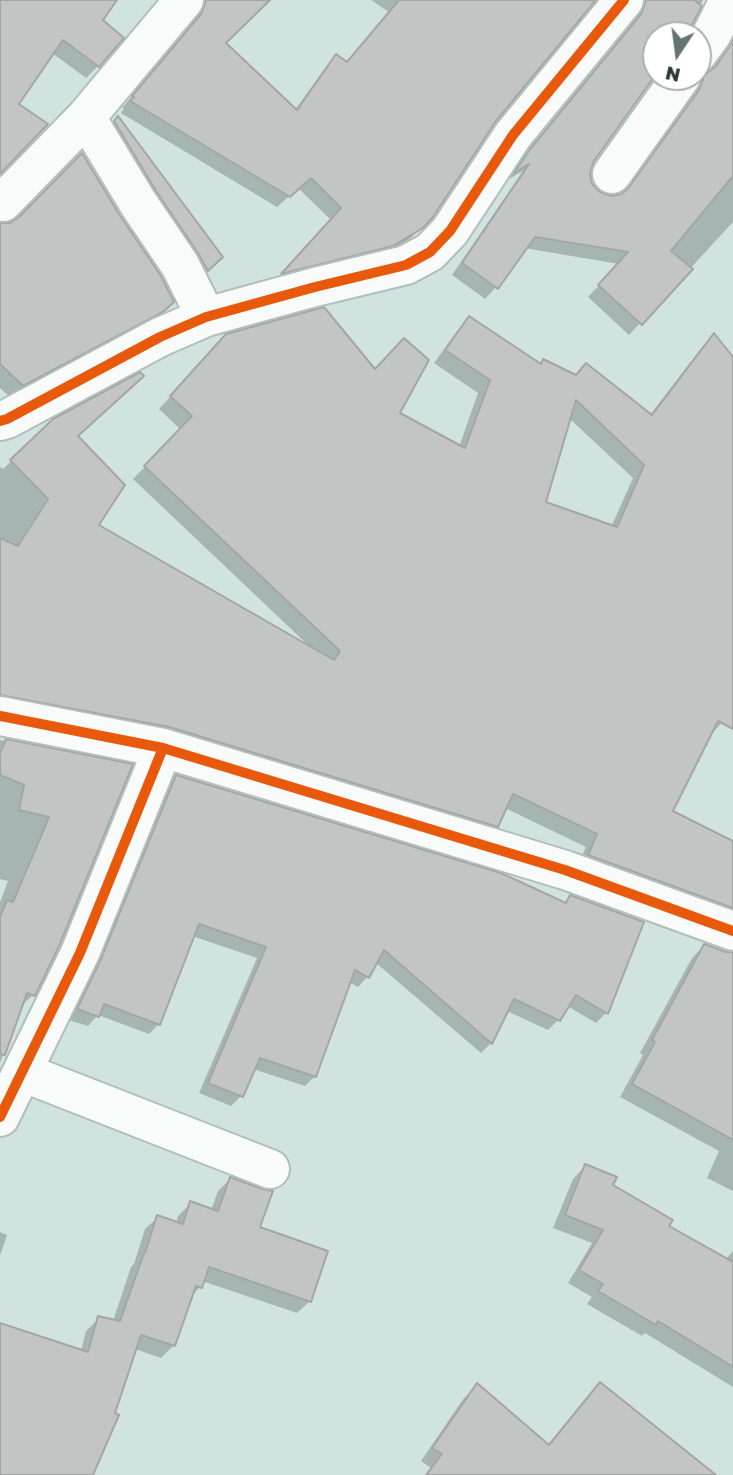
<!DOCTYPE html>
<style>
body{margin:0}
#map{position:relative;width:733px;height:1475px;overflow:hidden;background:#d1e3df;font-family:"Golos Text",sans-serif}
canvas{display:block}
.north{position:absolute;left:642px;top:21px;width:70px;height:70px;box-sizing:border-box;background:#fff;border:2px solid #aaafae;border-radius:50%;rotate:193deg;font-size:19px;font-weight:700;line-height:28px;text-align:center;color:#2b3835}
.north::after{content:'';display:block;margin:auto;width:24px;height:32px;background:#657470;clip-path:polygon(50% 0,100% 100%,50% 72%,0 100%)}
</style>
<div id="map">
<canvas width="733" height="1475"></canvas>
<div class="north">N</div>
</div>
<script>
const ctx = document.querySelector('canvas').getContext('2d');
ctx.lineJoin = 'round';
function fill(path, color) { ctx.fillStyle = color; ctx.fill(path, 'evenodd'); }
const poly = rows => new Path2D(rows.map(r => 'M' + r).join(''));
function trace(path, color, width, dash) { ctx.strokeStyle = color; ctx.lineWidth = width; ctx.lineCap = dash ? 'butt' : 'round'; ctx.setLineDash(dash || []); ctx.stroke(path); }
const shadow = poly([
 [0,0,98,0,101,20,98,66,86,78,52,53,17,105,0,171],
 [202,0,268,0,223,43,295,110,325,68,336,56,346,64,389,12,371,0,593,0,495,120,431,216,410,239,379,257,274,283,331,220,298,188,277,207,121,113,124,109,122,108,190,27],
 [631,0,703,0,692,22,682,35,656,35,656,71,593,160,589,171,590,183,598,193,609,197,623,194,688,103,692,92,691,87,703,75,708,74,721,57,733,34,733,222,629,335,588,297,619,264,524,248,496,287,485,299,452,275,523,171,507,180,520,161,630,27,635,16],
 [118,119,221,257,200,277,108,129],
 [0,225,172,302,149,324,10,397,0,388],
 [469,318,539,365,543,361,650,415,702,347,714,335,733,360,733,703,722,723,710,735,671,811,733,843,733,926,576,868,586,847,505,808,497,826,484,838,0,708,0,467,3,469,54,421,76,437,96,526,309,646,133,479,181,430,159,409,214,349,398,414,459,447,478,393,434,363,457,331],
 [569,418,633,478,611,527,544,504],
 [0,740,130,766,33,995,20,1007,0,1063,0,902,8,881,0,879],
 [176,777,564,904,570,897,606,1013,596,1023,567,1006,558,1020,548,1030,507,1011,491,1043,481,1053,375,962,368,976,358,987,349,982,315,1076,305,1086,253,1069,241,1096,231,1106,199,1093,257,958,192,936,159,1024,149,1034,98,1015,88,1026,68,1020,166,787],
 [704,946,733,954,733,1191,707,1178,719,1151,620,1097,643,1055,640,1053,692,958],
 [585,1166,667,1227,725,1260,733,1251,733,1387,645,1333,642,1336,587,1304,592,1297,568,1283,592,1243,553,1228,573,1179],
 [230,1179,257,1228,310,1301,297,1313,202,1281,200,1287,190,1297,174,1345,161,1358,135,1349,91,1475,0,1475,0,1325,81,1351,86,1331,99,1318,113,1321,131,1267,134,1264,145,1229,158,1217,176,1223,178,1216,191,1203,211,1210,218,1191],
 [0,1232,7,1235,0,1256],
 [600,1384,713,1475,425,1475,431,1468,421,1461,464,1398,477,1386,547,1446,587,1397]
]);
const building = poly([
 [0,0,117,0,103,20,124,38,99,67,63,40,19,104,48,124,0,174,0,0],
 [205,0,270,0,226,43,297,110,336,54,347,62,399,0,596,0,496,121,433,217,423,228,393,246,281,274,341,208,311,178,290,197,130,101,134,97,132,96,201,14,205,4,205,0],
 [645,0,694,0,702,6,693,23,684,35,656,35,656,74,594,161,590,173,592,184,600,192,611,196,622,194,629,187,699,90,703,80,702,74,707,73,716,66,733,41,733,176,671,251,693,269,642,325,598,285,628,252,535,237,498,289,462,263,529,164,514,173,531,148,641,14,645,4,645,0],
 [118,116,223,257,208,271,198,253,156,191,114,121,118,116],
 [82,153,119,214,161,276,174,302,163,312,23,386,0,364,0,223,10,223,19,217,82,153],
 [324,307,375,369,404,338,429,360,400,413,465,448,490,380,445,350,469,316,541,364,543,359,576,375,586,363,652,415,714,333,733,357,733,729,718,721,673,811,733,841,733,908,588,855,597,834,513,794,498,827,169,727,0,695,0,538,18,546,48,499,10,460,53,419,140,372,144,376,78,436,125,485,99,525,334,660,340,651,144,466,192,416,170,396,226,334,324,307],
 [576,400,644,465,617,527,546,502,576,400],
 [6,739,133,764,60,944,35,996,27,993,5,1055,0,1054,0,917,7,900,13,902,49,817,19,810,24,785,0,775,0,753,6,739],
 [176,775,501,873,566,903,570,895,644,922,608,1014,576,995,560,1021,514,999,492,1044,384,950,369,978,355,970,316,1077,260,1058,243,1097,208,1083,266,947,199,924,160,1025,104,1004,99,1017,77,1009,100,961,176,775],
 [704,944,726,952,733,952,733,1140,632,1084,655,1042,652,1040,704,944],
 [585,1164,617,1177,613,1185,673,1220,669,1226,733,1262,733,1367,658,1321,656,1325,598,1291,603,1284,579,1270,603,1230,565,1215,585,1164],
 [230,1177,262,1189,273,1191,260,1227,328,1251,311,1302,209,1267,202,1288,196,1286,175,1346,141,1335,115,1413,119,1415,93,1475,0,1475,0,1323,88,1352,98,1316,120,1321,144,1253,145,1253,157,1215,183,1224,190,1201,218,1211,230,1177],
 [600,1382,716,1475,426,1475,442,1454,432,1448,477,1383,549,1445,600,1382]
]);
const street = poly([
 [698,53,712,34,727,4,733,3],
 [86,117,138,203,180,265,206,317],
 [612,174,681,77],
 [3,202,86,117,184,0],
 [0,421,7,419,160,337,206,317,315,287,406,265,430,252,450,231,513,135,624,0],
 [0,716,163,748,565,870,733,931],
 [22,1072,270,1169],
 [0,1117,80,953,163,748]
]);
const cycleway = poly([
 [0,421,7,419,160,337,206,317,315,287,406,265,430,252,450,231,513,135,624,0],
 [0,716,163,748,565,870,733,931],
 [0,1117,80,953,163,748]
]);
fill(shadow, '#0003');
fill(building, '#c3c5c4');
trace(building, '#a4a6a5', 2);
trace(street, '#b1bfbc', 42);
trace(street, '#f8fbfa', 38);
trace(cycleway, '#e8590c', 10);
</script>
